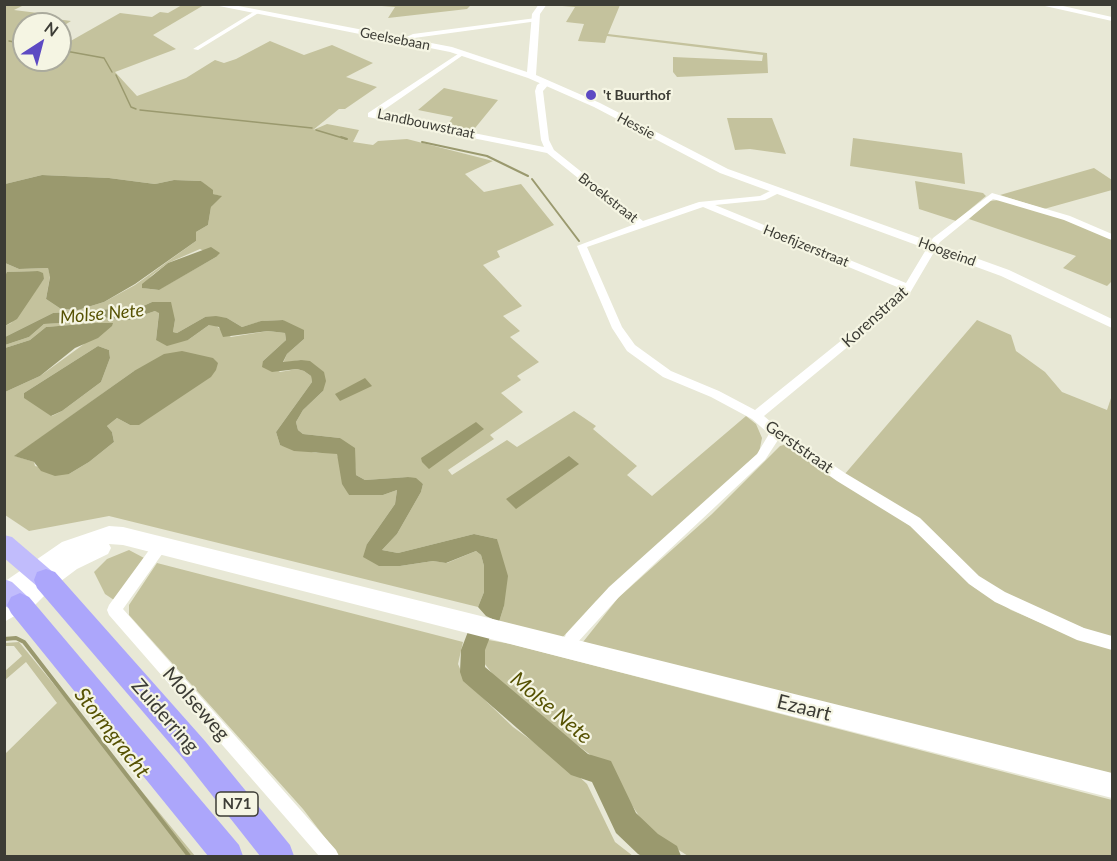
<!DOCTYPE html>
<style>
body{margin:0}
#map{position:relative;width:1117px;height:861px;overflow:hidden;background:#e8e8d6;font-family:Lato,sans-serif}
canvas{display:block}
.frame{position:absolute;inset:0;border:6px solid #3c3c35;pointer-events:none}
.north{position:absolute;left:12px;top:12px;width:60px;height:60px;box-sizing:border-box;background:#f5f5e3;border:2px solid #abab9d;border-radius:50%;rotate:36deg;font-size:16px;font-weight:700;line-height:24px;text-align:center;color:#3c3c35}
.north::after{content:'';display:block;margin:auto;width:21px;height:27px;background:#5d4ac3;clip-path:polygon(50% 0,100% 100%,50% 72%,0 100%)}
</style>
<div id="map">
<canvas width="1117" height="861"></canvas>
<div class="frame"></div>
<div class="north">N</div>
</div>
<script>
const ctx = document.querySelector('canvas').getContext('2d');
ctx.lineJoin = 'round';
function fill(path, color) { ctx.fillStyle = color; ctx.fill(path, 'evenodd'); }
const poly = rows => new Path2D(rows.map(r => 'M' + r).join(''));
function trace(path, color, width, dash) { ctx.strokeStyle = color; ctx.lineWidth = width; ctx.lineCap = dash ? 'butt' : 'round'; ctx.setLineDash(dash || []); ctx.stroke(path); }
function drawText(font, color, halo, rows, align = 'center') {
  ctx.font = font + ' Lato,sans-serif'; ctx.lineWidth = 4.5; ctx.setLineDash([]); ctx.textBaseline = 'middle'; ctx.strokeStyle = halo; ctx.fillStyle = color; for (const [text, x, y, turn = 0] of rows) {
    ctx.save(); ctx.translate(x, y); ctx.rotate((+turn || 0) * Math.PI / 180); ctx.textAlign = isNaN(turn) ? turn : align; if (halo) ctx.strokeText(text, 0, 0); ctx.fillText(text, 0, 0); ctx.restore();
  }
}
const green = poly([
 [4,5,24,5,14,10,54,15,49,18,71,21,60,28,60,24,24,24,24,60,60,60,60,47,120,13,152,17,160,12,168,13,182,5,204,5,153,35,176,49,115,72,137,96,186,78,215,60,224,63,236,59,270,41,304,55,332,45,373,63,346,77,377,87,345,109,339,109,313,130,327,124,359,130,353,142,373,145,378,141,407,139,493,161,465,174,484,192,521,184,554,225,497,251,500,257,483,265,522,306,503,316,520,331,510,337,539,362,517,376,521,380,501,393,523,412,490,435,494,439,448,470,452,475,507,440,517,447,574,411,596,426,593,429,637,466,627,475,652,496,746,416,756,424,762,438,759,453,596,601,561,639,499,622,504,606,497,539,474,534,398,553,382,550,397,534,421,492,423,484,408,477,365,480,356,475,355,464,340,438,303,434,298,430,296,422,303,410,323,391,301,360,283,363,287,354,304,339,283,320,262,321,242,327,227,318,205,317,177,333,173,332,175,320,152,302,141,307,53,313,5,337,5,326,11,323,44,279,38,271,8,272,5,276,5,263,19,269,48,268,50,276,46,299,61,309,78,310,104,302,135,285,196,241,196,232,208,225,211,207,221,196,212,194,201,181,174,180,155,184,109,178,42,175,5,184],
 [200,249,216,257,158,290,143,288,151,276,168,263],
 [369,5,471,5,467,9,388,18,395,7],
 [550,5,620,5,608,34,767,53,768,73,677,77,673,72,673,57,762,61,763,55,607,36,605,43,578,41,584,24,566,22,575,7],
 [444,88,498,100,471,133,445,128,453,117,418,110],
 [727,118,772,118,786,154,750,149,735,150],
 [853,138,962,153,965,184,850,166],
 [1094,168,1112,180,1112,190,1044,209,1000,195],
 [915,181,983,193,986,196,956,221,919,209],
 [999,200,1078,221,1112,235,1112,281,1107,286,1063,268,1076,256,969,219,989,201],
 [155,311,159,312,156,340,188,340,209,325,215,325,231,337,268,331,285,333,286,340,263,361,280,372,297,369,304,371,311,376,312,382,276,432,280,445,316,453,332,451,337,454,349,495,383,495,397,490,395,504,367,544,400,566,433,561,447,563,476,551,481,555,484,566,484,592,478,607,109,516,29,531,5,515,5,392,40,376,84,344,95,323,46,327,30,340,5,348,5,345,29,337,44,324,80,322,99,317,129,320],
 [98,346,109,350,110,358,101,382,62,411,52,416,24,393],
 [134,371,130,425,117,418,107,426,112,432,114,442,89,462,69,474,35,466,34,462,15,456],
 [977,320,1011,335,1016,351,1045,372,1062,392,1107,410,1112,395,1112,638,1102,636,1002,594,844,475],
 [787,444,911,526,974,587,1011,610,1039,622,1112,647,1112,776,583,642,618,598,712,514,780,446],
 [129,550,146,559,114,600,105,594,94,572,107,559],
 [157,563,463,642,458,664,465,681,513,727,573,771,587,784,615,842,633,856,339,856,303,809,129,615,129,605],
 [483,639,511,644,1112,800,1112,856,688,856,648,830,608,768,536,714,494,676,481,659,479,648],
 [19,642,195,856,5,856,5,754,57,703,26,662,5,680,5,671,22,656,14,646,5,646,5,643]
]);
const water = poly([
 [42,175,109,178,155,184,174,180,201,181,213,190,213,194,222,196,211,207,208,225,196,232,196,241,135,284,104,302,78,310,61,309,46,299,50,277,48,268,19,269,5,263,5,184],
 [211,247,220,253,216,257,159,290,142,288,142,284,168,263],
 [38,271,43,273,44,279,17,319,5,326,5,276,7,272],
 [152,302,171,302,175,320,173,332,177,333,205,317,216,316,227,318,242,327,261,321,283,320,304,330,304,339,287,354,283,362,301,360,310,361,324,372,326,381,323,391,303,410,296,422,298,430,303,434,340,438,355,448,356,475,365,480,408,477,416,478,423,484,421,492,397,534,382,550,398,553,474,534,497,539,508,576,504,606,499,622,486,616,478,607,484,592,484,566,481,555,476,551,446,563,433,561,400,566,379,566,363,557,367,544,395,504,397,490,383,495,349,495,342,484,337,454,294,451,280,445,276,432,312,382,311,376,304,371,297,369,272,372,262,367,263,361,286,340,285,333,268,331,223,337,219,327,209,325,188,340,167,346,156,340,159,313,155,311,129,320,99,317,80,322,44,324,29,337,5,345,5,337,53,313,141,307],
 [95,323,113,323,112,326,98,338,75,348,40,376,5,392,5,348,30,340,46,327],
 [98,346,109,350,110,358,101,382,62,411,51,416,24,398,24,393],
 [182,351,213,358,218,363,216,370,211,377,139,425,130,425,117,418,107,426,112,432,114,442,89,462,69,474,55,476,41,471,34,462,14,456,134,371,164,354],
 [365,378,372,386,340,401,335,394],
 [476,422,484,429,429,469,422,462,421,458],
 [569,456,579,464,516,509,506,499]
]);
const streamFar2 = poly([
 [9,41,24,44],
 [60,50,104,58,112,72],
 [116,75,131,107,136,109],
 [140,110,312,128],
 [316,130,346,139]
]);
const streamFar1 = poly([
 [341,137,347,139],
 [422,142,487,156,528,176],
 [532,179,579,241]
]);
const stream = poly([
 [4,639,16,638,24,642,189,856]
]);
const river = poly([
 [478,626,487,629,490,637,485,650,485,667,588,754,611,761,636,813,658,834,677,846,681,856,642,856,638,854,616,833,592,782,571,775,463,681,460,672,461,650,469,629,478,626]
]);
const minor = poly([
 [255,11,260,12,198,50,193,49,255,11],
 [536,18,539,20,538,21,414,38,403,42,400,40,413,34,536,18],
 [461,52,466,53,378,114,544,147,541,140,535,91,537,85,543,81,549,81,550,83,543,91,549,140,554,150,643,221,699,202,760,196,776,188,780,191,779,193,765,200,715,205,906,283,933,238,992,193,1070,216,1112,234,1112,240,1109,239,1064,220,993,199,940,242,907,298,764,416,780,430,845,473,920,518,979,576,1005,592,1084,628,1112,636,1112,650,1077,640,995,602,969,584,910,526,837,481,778,440,765,460,619,597,577,643,573,653,568,655,563,653,561,648,566,634,609,587,757,454,769,434,752,419,711,397,663,377,627,351,612,328,577,246,635,224,547,153,368,117,368,113,461,52],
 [703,207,902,289,899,294,755,410,719,391,671,371,635,345,622,327,587,247,703,207],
 [160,540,165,542,167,546,165,550,123,609,336,850,339,856,319,856,109,615,107,610,109,605,155,542,160,540],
 [20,598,25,600,27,605,25,610,4,622,4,607,20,598]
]);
const tertiary = poly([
 [209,4,228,4,452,47,527,72,532,14,539,4,547,4,540,14,536,75,600,103,728,169,1009,270,1112,319,1112,328,1001,276,720,173,594,107,528,78,450,52,209,4],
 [1036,4,1054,4,1112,17,1112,21,1036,4]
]);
const secondary = poly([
 [109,526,123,527,1112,773,1112,798,123,545,109,544,111,548,108,554,77,569,53,587,28,612,20,615,12,612,9,605,11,600,4,601,4,582,62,542,109,526]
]);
const primary = poly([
 [4,535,12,537,54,573,57,580,54,587,46,590,38,587,4,558,4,535],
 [4,579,12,582,28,597,32,605,28,613,20,616,4,605,4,579]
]);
const trunk = poly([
 [46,569,55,572,205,741,290,845,294,856,260,856,185,761,37,588,34,580,37,572,46,569],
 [20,593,29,597,239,845,243,856,208,856,11,613,7,605,11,597,20,593]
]);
const markers = [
 [591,95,6,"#5d4ac3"]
];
const farStreetnames = [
 ["Geelsebaan",395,39,11],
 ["Landbouwstraat",426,124,12],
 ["Hessie",636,126,28],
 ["Broekstraat",608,198,38],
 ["Hoefijzerstraat",806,246,22],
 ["Hoogeind",947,252,20]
];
const farPoinames = [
 ["'t Buurthof",603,95]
];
const shields = [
 [237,804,42]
];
const shieldNames = [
 ["N71",237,804]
];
const streetNames = [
 ["Korenstraat",875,317,-42],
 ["Gerststraat",799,447,35]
];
const waterNames = [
 ["Molse Nete",102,314,-5]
];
const nearStreetnames = [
 ["Molseweg",196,704,49],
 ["Ezaart",804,708,14],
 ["Zuiderring",165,716,49]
];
const nearWaternames = [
 ["Molse Nete",551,708,40],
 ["Stormgracht",112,733,52]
];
fill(green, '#c4c29d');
fill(water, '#9a996e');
trace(streamFar2, '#9a996e', 1.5);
trace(streamFar1, '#9a996e', 2);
trace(stream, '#9a996e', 4);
fill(river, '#9a996e');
fill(minor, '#fff');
fill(tertiary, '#fff');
fill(secondary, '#fff');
fill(primary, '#c1bcfc');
fill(trunk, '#aca6fb');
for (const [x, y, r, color] of markers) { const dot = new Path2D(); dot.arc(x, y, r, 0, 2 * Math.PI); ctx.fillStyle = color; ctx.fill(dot); trace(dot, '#f5f5e3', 2); }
drawText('14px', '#3c3c35', '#f5f5e3', farStreetnames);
drawText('bold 14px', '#3c3c35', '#f5f5e3', farPoinames, 'left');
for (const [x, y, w] of shields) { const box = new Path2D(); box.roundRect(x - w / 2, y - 12, w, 24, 4.5); ctx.fillStyle = '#f5f5e3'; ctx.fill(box); trace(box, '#3c3c35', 1.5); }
drawText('bold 15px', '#3c3c35', null, shieldNames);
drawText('16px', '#3c3c35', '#f5f5e3', streetNames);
drawText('italic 18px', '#565203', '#f5f5e3', waterNames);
drawText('20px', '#3c3c35', '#f5f5e3', nearStreetnames);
drawText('italic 21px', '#565203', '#f5f5e3', nearWaternames);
</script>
